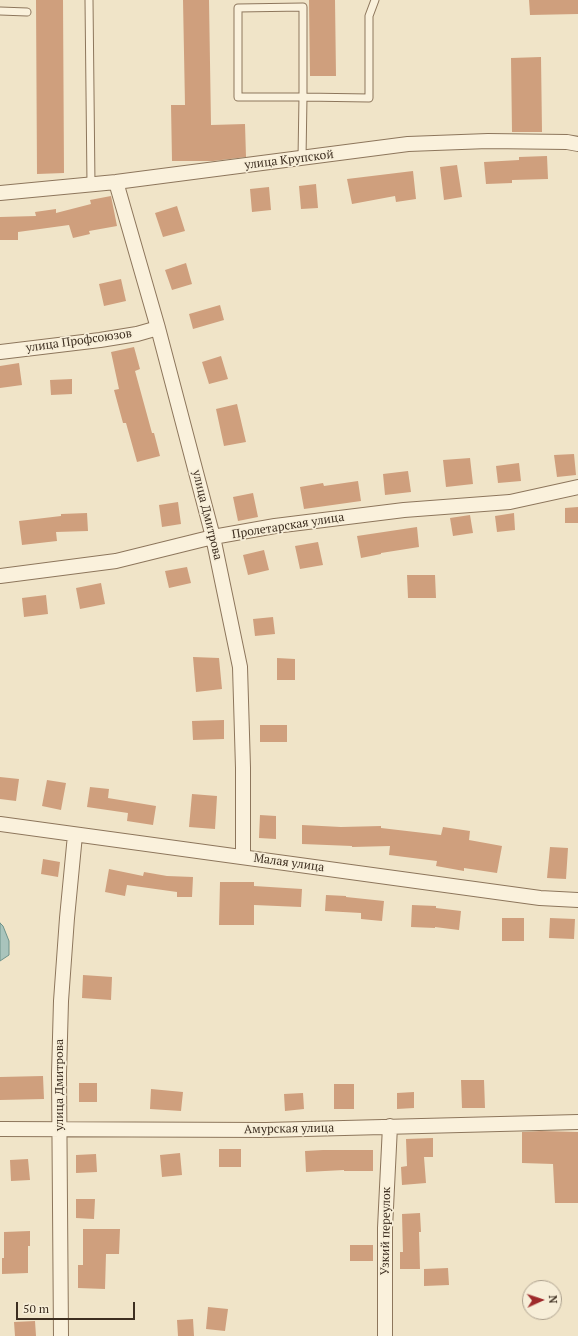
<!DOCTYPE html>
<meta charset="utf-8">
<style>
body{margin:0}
#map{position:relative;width:578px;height:1336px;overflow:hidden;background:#f0e4c8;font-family:"PT Serif",serif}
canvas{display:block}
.north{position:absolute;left:522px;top:1280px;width:40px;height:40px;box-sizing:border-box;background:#f7eed8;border:1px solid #ada18e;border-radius:50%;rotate:87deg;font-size:11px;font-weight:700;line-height:16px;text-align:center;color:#3d2e20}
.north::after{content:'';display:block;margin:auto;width:14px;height:18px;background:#9e2a2b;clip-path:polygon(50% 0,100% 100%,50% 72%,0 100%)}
.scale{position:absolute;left:16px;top:1302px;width:119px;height:18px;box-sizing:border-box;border:2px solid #3d2e20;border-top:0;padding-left:5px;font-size:12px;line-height:14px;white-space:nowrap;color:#3d2e20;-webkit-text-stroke:3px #f7eed8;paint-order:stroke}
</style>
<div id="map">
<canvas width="578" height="1336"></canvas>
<div class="north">N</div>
<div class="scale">50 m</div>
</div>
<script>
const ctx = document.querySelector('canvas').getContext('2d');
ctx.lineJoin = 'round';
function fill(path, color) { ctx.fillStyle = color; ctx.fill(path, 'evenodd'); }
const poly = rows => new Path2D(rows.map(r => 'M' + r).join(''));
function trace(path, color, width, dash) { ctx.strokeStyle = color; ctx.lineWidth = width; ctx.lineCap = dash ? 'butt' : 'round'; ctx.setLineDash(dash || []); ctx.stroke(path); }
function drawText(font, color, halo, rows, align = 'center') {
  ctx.font = font + ' "PT Serif",serif'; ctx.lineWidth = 3.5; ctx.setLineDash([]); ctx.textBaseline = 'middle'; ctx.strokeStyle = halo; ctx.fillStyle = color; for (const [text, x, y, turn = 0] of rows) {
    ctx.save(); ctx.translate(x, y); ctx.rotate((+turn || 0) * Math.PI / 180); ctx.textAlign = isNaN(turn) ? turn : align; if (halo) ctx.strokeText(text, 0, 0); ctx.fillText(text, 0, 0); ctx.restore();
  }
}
const water = poly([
 [0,923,3,926,9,941,9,955,0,961,0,923]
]);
const building = poly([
 [36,0,63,0,64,173,37,174],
 [183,0,209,0,211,125,245,124,246,157,213,161,172,161,171,105,185,105],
 [309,0,335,0,336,76,310,76],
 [529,0,578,0,578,14,530,15],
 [541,57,542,132,512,132,511,58],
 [547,156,548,179,512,180,512,183,486,184,484,162,519,160,519,157],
 [457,165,462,197,444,200,440,167],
 [413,171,416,199,396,202,395,196,352,204,347,179],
 [316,184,318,208,301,209,299,186],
 [269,187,271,210,252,212,250,189],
 [111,196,117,226,89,231,90,234,73,238,69,225,18,232,18,240,0,240,0,217,36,216,35,212,56,209,56,213,91,204,90,200],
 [177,206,185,231,163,237,155,213],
 [186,263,192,284,172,290,165,270],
 [121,279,126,301,104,306,99,284],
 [220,305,224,320,193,329,189,314],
 [134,347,140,369,135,371,152,433,154,433,160,456,137,462,126,423,123,423,114,390,119,389,111,352],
 [221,356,228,379,209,384,202,362],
 [19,363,22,385,0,388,0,366],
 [72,379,72,394,51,395,50,380],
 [237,404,246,442,224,446,216,409],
 [574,454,576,475,557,477,554,455],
 [470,458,473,484,446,487,443,460],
 [519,463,521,481,498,483,496,466],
 [408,471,411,492,385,495,383,474],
 [358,481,361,501,304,509,300,487,323,483,324,486],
 [253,493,258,517,238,521,233,497],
 [178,502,181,524,162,527,159,505],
 [578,507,578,523,565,523,565,508],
 [87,513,88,531,56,532,57,541,22,545,19,521,61,516,61,514],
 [514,513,515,530,497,532,495,516],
 [470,515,473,533,453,536,450,518],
 [417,527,419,547,381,553,381,554,361,558,357,536],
 [318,542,323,565,300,569,295,546],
 [264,550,269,570,248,575,243,555],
 [187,567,191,583,169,588,165,571],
 [407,575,435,575,436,598,408,598],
 [101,583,105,604,80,609,76,588],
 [46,595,48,614,24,617,22,598],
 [273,617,275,634,255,636,253,619],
 [193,657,219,658,222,689,196,692],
 [277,658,295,659,295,680,277,680],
 [224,720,224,739,193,740,192,721],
 [260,725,287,725,287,742,260,742],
 [0,777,19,779,16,801,0,799],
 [47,780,66,783,61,810,42,806],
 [90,787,109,789,108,798,156,806,153,825,127,821,128,813,87,807],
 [192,794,217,796,215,829,189,827],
 [260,815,276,816,276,839,259,838],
 [302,825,341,827,381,826,381,828,441,835,443,827,470,831,469,840,502,846,497,873,464,868,464,871,436,866,437,861,389,855,390,846,352,847,352,846,302,844],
 [550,847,568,848,566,879,547,878],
 [43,859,60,862,58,877,41,874],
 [109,869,143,876,144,872,167,876,193,877,192,897,177,897,177,892,127,885,125,896,105,892],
 [220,882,254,882,254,886,302,889,301,907,254,905,254,925,219,925],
 [326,895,346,896,346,897,384,901,382,921,361,919,361,913,325,911],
 [412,905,436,906,436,908,461,911,459,930,435,927,435,928,411,927],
 [502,918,524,918,524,941,502,941],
 [550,918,575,919,574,939,549,938],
 [83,975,112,977,111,1000,82,998],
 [43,1076,44,1099,0,1100,0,1077],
 [461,1080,484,1080,485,1108,462,1108],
 [79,1083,97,1083,97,1102,79,1102],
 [334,1084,354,1084,354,1109,334,1109],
 [151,1089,183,1092,181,1111,150,1109],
 [414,1092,414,1108,397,1109,397,1093],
 [303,1093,304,1109,285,1111,284,1094],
 [541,1131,578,1132,578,1203,555,1203,553,1164,522,1163,522,1132],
 [433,1138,433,1157,424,1157,426,1183,402,1185,401,1167,407,1166,406,1139],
 [219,1149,241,1149,241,1167,219,1167],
 [323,1150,373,1150,373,1171,344,1171,344,1170,306,1172,305,1151],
 [180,1153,182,1175,162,1177,160,1155],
 [96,1154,97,1172,76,1173,76,1155],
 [28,1159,30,1180,11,1181,10,1160],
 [76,1199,95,1199,94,1219,76,1218],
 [420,1213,421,1232,419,1232,420,1269,400,1269,400,1252,403,1252,402,1214],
 [83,1229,120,1229,119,1254,106,1254,105,1289,78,1288,78,1265,83,1265],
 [30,1231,30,1246,28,1246,28,1273,2,1274,2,1258,4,1258,4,1232],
 [350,1245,373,1245,373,1261,350,1261],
 [448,1268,449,1285,424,1286,424,1269],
 [208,1307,228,1309,225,1331,206,1329],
 [193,1319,194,1336,178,1336,177,1320],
 [35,1321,36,1336,15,1336,14,1322]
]);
const lane = poly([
 [89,0,91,184],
 [0,11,27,12],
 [302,158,303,97,303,7,238,8,238,97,303,97,369,98,369,16,375,0]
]);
const street = poly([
 [116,182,158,328,213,537,240,667,243,768,243,857],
 [0,193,116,182,408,144,488,141,567,142,578,144],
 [0,352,100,340,137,334,158,328],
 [0,576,116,561,213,537,275,526,404,510,510,502,578,487],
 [0,824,540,898,578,900],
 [0,1129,266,1130,578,1122],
 [61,1336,59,1074,61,1001,67,918,75,835],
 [385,1336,385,1228,390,1126]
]);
const streetNames = [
 ["улица Крупской",289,160,-7],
 ["улица Профсоюзов",79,341,-8],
 ["улица Дмитрова",207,515,76],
 ["Пролетарская улица",288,526,-9],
 ["Малая улица",289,863,8],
 ["улица Дмитрова",60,1085,-90],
 ["Амурская улица",289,1129,-1],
 ["Узкий переулок",386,1231,-89]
];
fill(water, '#a9c4bc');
trace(water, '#6f938a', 1);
fill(building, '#cf9f7d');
trace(lane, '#8d765c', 9);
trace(street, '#8d765c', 16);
trace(lane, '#faf1dc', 7);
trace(street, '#faf1dc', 14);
drawText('12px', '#3d2e20', '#f7eed8', streetNames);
</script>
